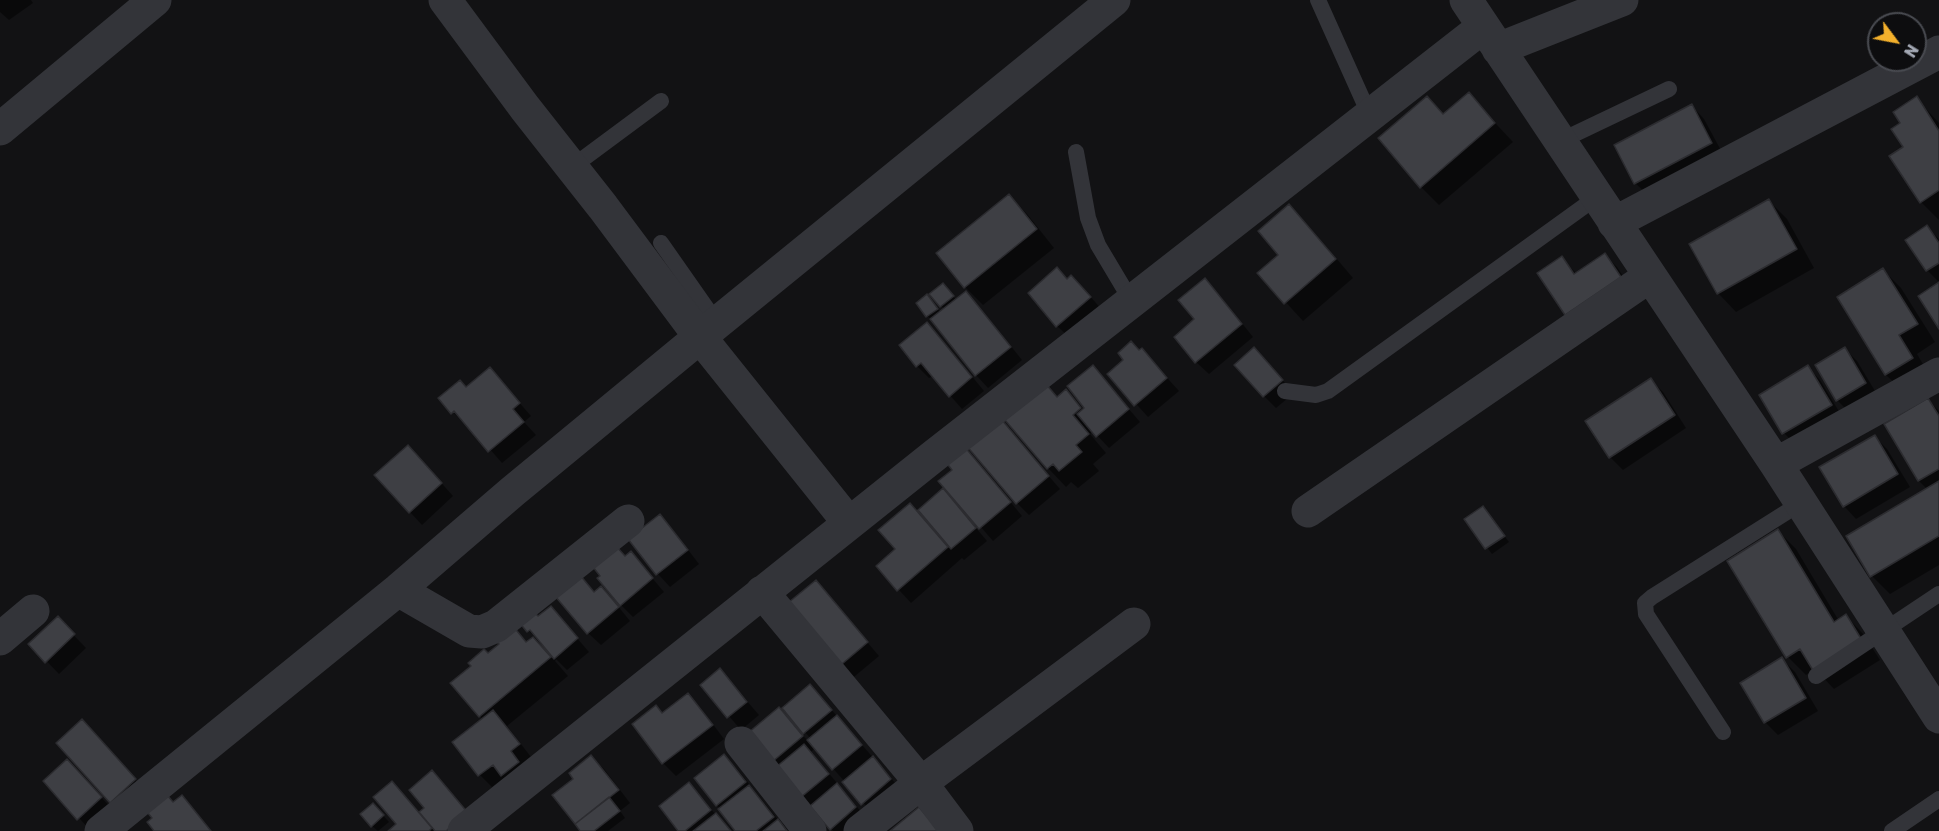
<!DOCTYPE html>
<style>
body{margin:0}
#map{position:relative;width:1939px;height:831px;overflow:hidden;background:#121214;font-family:Rubik,sans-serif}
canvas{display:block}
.north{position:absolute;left:1867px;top:12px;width:60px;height:60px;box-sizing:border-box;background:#0d0d0f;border:2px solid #494b51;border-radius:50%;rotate:122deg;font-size:16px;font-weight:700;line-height:24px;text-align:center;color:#a4a9b5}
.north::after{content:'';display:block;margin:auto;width:21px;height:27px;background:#f3b02c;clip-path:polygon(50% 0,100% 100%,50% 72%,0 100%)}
</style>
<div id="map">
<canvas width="1939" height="831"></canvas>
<div class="north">N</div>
</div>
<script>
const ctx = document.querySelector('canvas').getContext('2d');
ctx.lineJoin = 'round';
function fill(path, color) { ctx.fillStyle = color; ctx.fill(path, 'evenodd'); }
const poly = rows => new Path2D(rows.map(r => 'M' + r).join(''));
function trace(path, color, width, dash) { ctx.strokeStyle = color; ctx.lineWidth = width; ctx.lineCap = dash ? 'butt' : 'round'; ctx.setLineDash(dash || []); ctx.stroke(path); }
const shadow = poly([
 [0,0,31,0,33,3,9,20,0,12],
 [1468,94,1513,142,1439,205,1421,187,1444,115],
 [1916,98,1939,123,1939,220,1921,202,1905,148,1902,124],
 [1692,106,1704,119,1724,156,1648,195,1635,183],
 [1009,196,1027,214,1054,248,983,305,965,287,938,253],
 [1769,201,1787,219,1814,268,1736,312,1718,293],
 [1289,206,1307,224,1353,278,1303,321,1259,273,1280,255],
 [1926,227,1939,239,1939,282,1927,270,1907,240],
 [1605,255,1617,267,1632,290,1579,326,1561,258,1577,274],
 [1057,269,1068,280,1084,289,1102,310,1070,338,1057,326],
 [1883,270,1901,288,1935,342,1917,354,1930,376,1905,393,1886,375,1839,298],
 [1205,280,1217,292,1253,337,1209,374,1196,362,1196,319],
 [949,291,956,300,966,293,978,305,1022,360,988,388,976,375,918,304,933,302,941,313,945,310,931,294],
 [927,324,939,336,984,391,962,409,933,376,929,378,917,366],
 [1845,349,1857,361,1878,396,1850,413,1837,400],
 [1142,350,1179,391,1148,417,1109,374],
 [1266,362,1294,393,1276,408,1264,396],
 [1093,367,1140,422,1109,448,1093,431,1090,434,1106,453,1093,464,1099,471,1078,488,1071,482,1066,487,1048,468,1006,419,1046,386,1058,398,1066,391,1088,414],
 [1808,367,1820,380,1843,418,1796,445,1784,433],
 [490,369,531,416,524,422,536,435,502,463,467,423,465,425,440,398,467,389],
 [1651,380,1663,392,1686,428,1623,470,1610,457,1587,421],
 [1928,400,1939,411,1939,565,1890,594,1872,576,1848,537,1927,489,1919,481],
 [1002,422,1060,489,1029,515,1017,503],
 [1874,436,1887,449,1910,487,1856,519,1844,506],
 [420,459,453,496,422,525,410,512],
 [976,460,1022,516,993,541,941,481],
 [955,503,987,541,964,560,962,558,911,603,878,567,897,550,910,505,924,519],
 [1483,508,1509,542,1492,554,1466,520],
 [660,516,672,529,699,564,670,587,658,574,630,539],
 [1778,531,1796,549,1839,621,1846,616,1864,635,1880,660,1834,689,1815,669,1806,675,1788,657],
 [631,553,664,592,633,617,621,605,626,557],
 [580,577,595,592,613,600,630,621,601,645,588,633],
 [816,582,879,656,849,681,785,607],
 [551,608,589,652,567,670,556,659,555,661,568,676,507,726,531,757,515,787,505,777,492,787,480,775,483,720,480,716,488,655,501,644,512,628,528,643,535,637,521,623,538,618],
 [542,642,552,655,551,656,539,645],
 [57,618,86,648,59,674,30,644],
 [1782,659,1795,672,1818,711,1778,735,1765,722,1742,683],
 [720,670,759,715,741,730,702,685],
 [688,695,700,707,724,739,676,776,663,763,634,724,663,714],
 [822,699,903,792,875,816,815,748,811,752,868,820,855,831,833,831,773,761,778,709,808,741,811,739,784,708],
 [95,733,147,793,111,802],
 [724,756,737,769,787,831,737,831,717,805],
 [591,757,604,769,630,803,620,811,625,818,608,831,582,831,576,779],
 [432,772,479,826,473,831,390,831,426,808],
 [79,773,113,810,91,831,45,781],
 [689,784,716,815,732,831,680,831],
 [379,811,389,822,378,831,372,826]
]);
const building = poly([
 [1469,92,1495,123,1420,188,1378,138,1427,96,1443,114,1469,92],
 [1917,96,1939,131,1939,190,1920,203,1889,156,1903,147,1891,129,1900,123,1893,112,1917,96],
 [1692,104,1712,143,1634,184,1614,145,1692,104],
 [1009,194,1037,229,964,288,936,253,1009,194],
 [1769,199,1797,249,1717,294,1689,244,1769,199],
 [1289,204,1336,259,1284,304,1257,273,1278,255,1258,231,1289,204],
 [1927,225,1939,243,1939,263,1926,271,1905,240,1927,225],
 [1605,253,1621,277,1565,315,1537,273,1562,256,1574,274,1605,253],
 [1057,267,1067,279,1071,275,1091,297,1056,327,1028,293,1057,267],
 [1883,268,1918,324,1899,335,1913,358,1885,375,1837,297,1883,268],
 [1205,278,1242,324,1195,363,1174,337,1194,319,1178,300,1205,278],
 [1939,282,1939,329,1918,296,1939,282],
 [943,283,954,296,940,307,929,294,943,283],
 [966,291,1011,347,975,376,930,319,966,291],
 [927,294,938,309,926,317,916,303,927,294],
 [927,322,972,377,949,397,921,363,916,367,899,345,927,322],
 [1131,341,1139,350,1142,348,1167,378,1134,406,1107,374,1123,360,1118,353,1131,341],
 [1254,347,1283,380,1263,397,1234,365,1254,347],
 [1845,347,1866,383,1836,401,1815,365,1845,347],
 [1093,365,1129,409,1096,437,1077,414,1084,408,1067,386,1093,365],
 [1808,365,1832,405,1782,434,1759,395,1808,365],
 [490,367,520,403,513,409,524,422,488,452,454,411,451,414,438,398,460,380,466,387,490,367],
 [1651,378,1675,415,1609,458,1585,421,1651,378],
 [1046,384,1057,397,1066,389,1081,408,1073,415,1089,434,1076,445,1082,452,1059,471,1053,464,1047,469,1004,419,1046,384],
 [1928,398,1939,416,1939,469,1918,481,1884,424,1928,398],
 [1002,420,1049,476,1016,504,965,444,1002,420],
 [1875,435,1898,474,1843,507,1819,467,1875,435],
 [408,445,442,483,409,513,374,475,408,445],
 [964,446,1011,502,979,529,938,481,952,470,945,461,964,446],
 [1939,481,1939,536,1870,577,1846,536,1939,481],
 [943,488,976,528,951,549,918,510,943,488],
 [910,503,948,547,897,591,876,566,895,549,878,530,910,503],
 [1483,506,1505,536,1485,549,1464,519,1483,506],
 [660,514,688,550,656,575,628,539,660,514],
 [1778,529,1834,622,1846,614,1863,642,1814,672,1800,649,1786,658,1727,561,1778,529],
 [617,547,625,556,631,551,653,578,620,606,597,578,600,576,593,567,617,547],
 [580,575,594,592,601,586,619,607,587,634,555,596,580,575],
 [816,580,868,642,836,669,783,607,816,580],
 [551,606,578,638,554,659,530,630,527,632,519,622,533,611,538,616,551,606],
 [58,616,75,634,45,663,28,644,58,616],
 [513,626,526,642,533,637,551,657,479,717,450,683,471,666,468,663,484,649,488,653,499,644,495,640,513,626],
 [1782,657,1806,698,1764,723,1740,683,1782,657],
 [720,668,747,702,727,718,700,685,720,668],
 [810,684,832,710,803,734,782,708,810,684],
 [688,693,713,725,662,764,632,724,656,705,662,713,688,693],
 [779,707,803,736,772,762,748,733,779,707],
 [493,710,520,744,511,751,519,762,501,776,493,765,478,776,452,742,493,710],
 [837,715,862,745,832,770,807,740,837,715],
 [82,719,136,779,110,803,56,743,82,719],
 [804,744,829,774,800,798,775,768,804,744],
 [724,754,746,782,716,806,694,778,724,754],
 [591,755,619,790,575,824,552,795,573,779,569,773,591,755],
 [873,756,891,779,861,805,842,782,873,756],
 [67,759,102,797,77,820,43,781,67,759],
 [432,770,468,813,446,831,435,831,419,812,424,808,409,790,432,770],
 [392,781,432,828,429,831,388,831,396,824,373,797,392,781],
 [689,782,711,810,685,831,678,831,659,806,689,782],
 [837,783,856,807,830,830,810,806,837,783],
 [749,785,774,817,756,831,735,831,718,809,749,785],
 [182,795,211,831,154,831,147,822,152,818,147,812,168,796,173,802,182,795],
 [609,797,620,811,594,831,580,831,575,824,609,797],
 [373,803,384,815,371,827,360,814,373,803],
 [919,807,939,831,890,831,919,807],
 [716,813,731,831,693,831,716,813],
 [778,819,787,831,763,831,778,819]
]);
const service = poly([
 [1318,0,1370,116],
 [1560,141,1669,89],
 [1076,152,1088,218,1098,245,1132,302],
 [572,167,661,101],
 [661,243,717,323],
 [1285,391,1316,395,1328,391,1597,197],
 [1816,676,1939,594],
 [1723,732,1646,614,1645,603,1652,597,1801,503],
 [1892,831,1939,799]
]);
const minor = poly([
 [445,0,525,108,603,207,700,337,849,523],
 [1466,0,1776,464,1939,717],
 [1498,49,1622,0],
 [0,129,155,0],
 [1614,223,1939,52],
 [1776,464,1939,374],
 [1308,511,1650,276],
 [398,590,469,631,482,632,496,626,628,521],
 [762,592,921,783,957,831],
 [0,639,33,611],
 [741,743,810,831],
 [101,831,398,590,512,492,717,323,1114,0],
 [464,831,935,455,1483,27],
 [860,831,921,783,1134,624]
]);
fill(shadow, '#0007');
fill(building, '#3e3f44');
trace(building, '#2c2c30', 1.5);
trace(service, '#333439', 16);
trace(minor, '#333439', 33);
</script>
